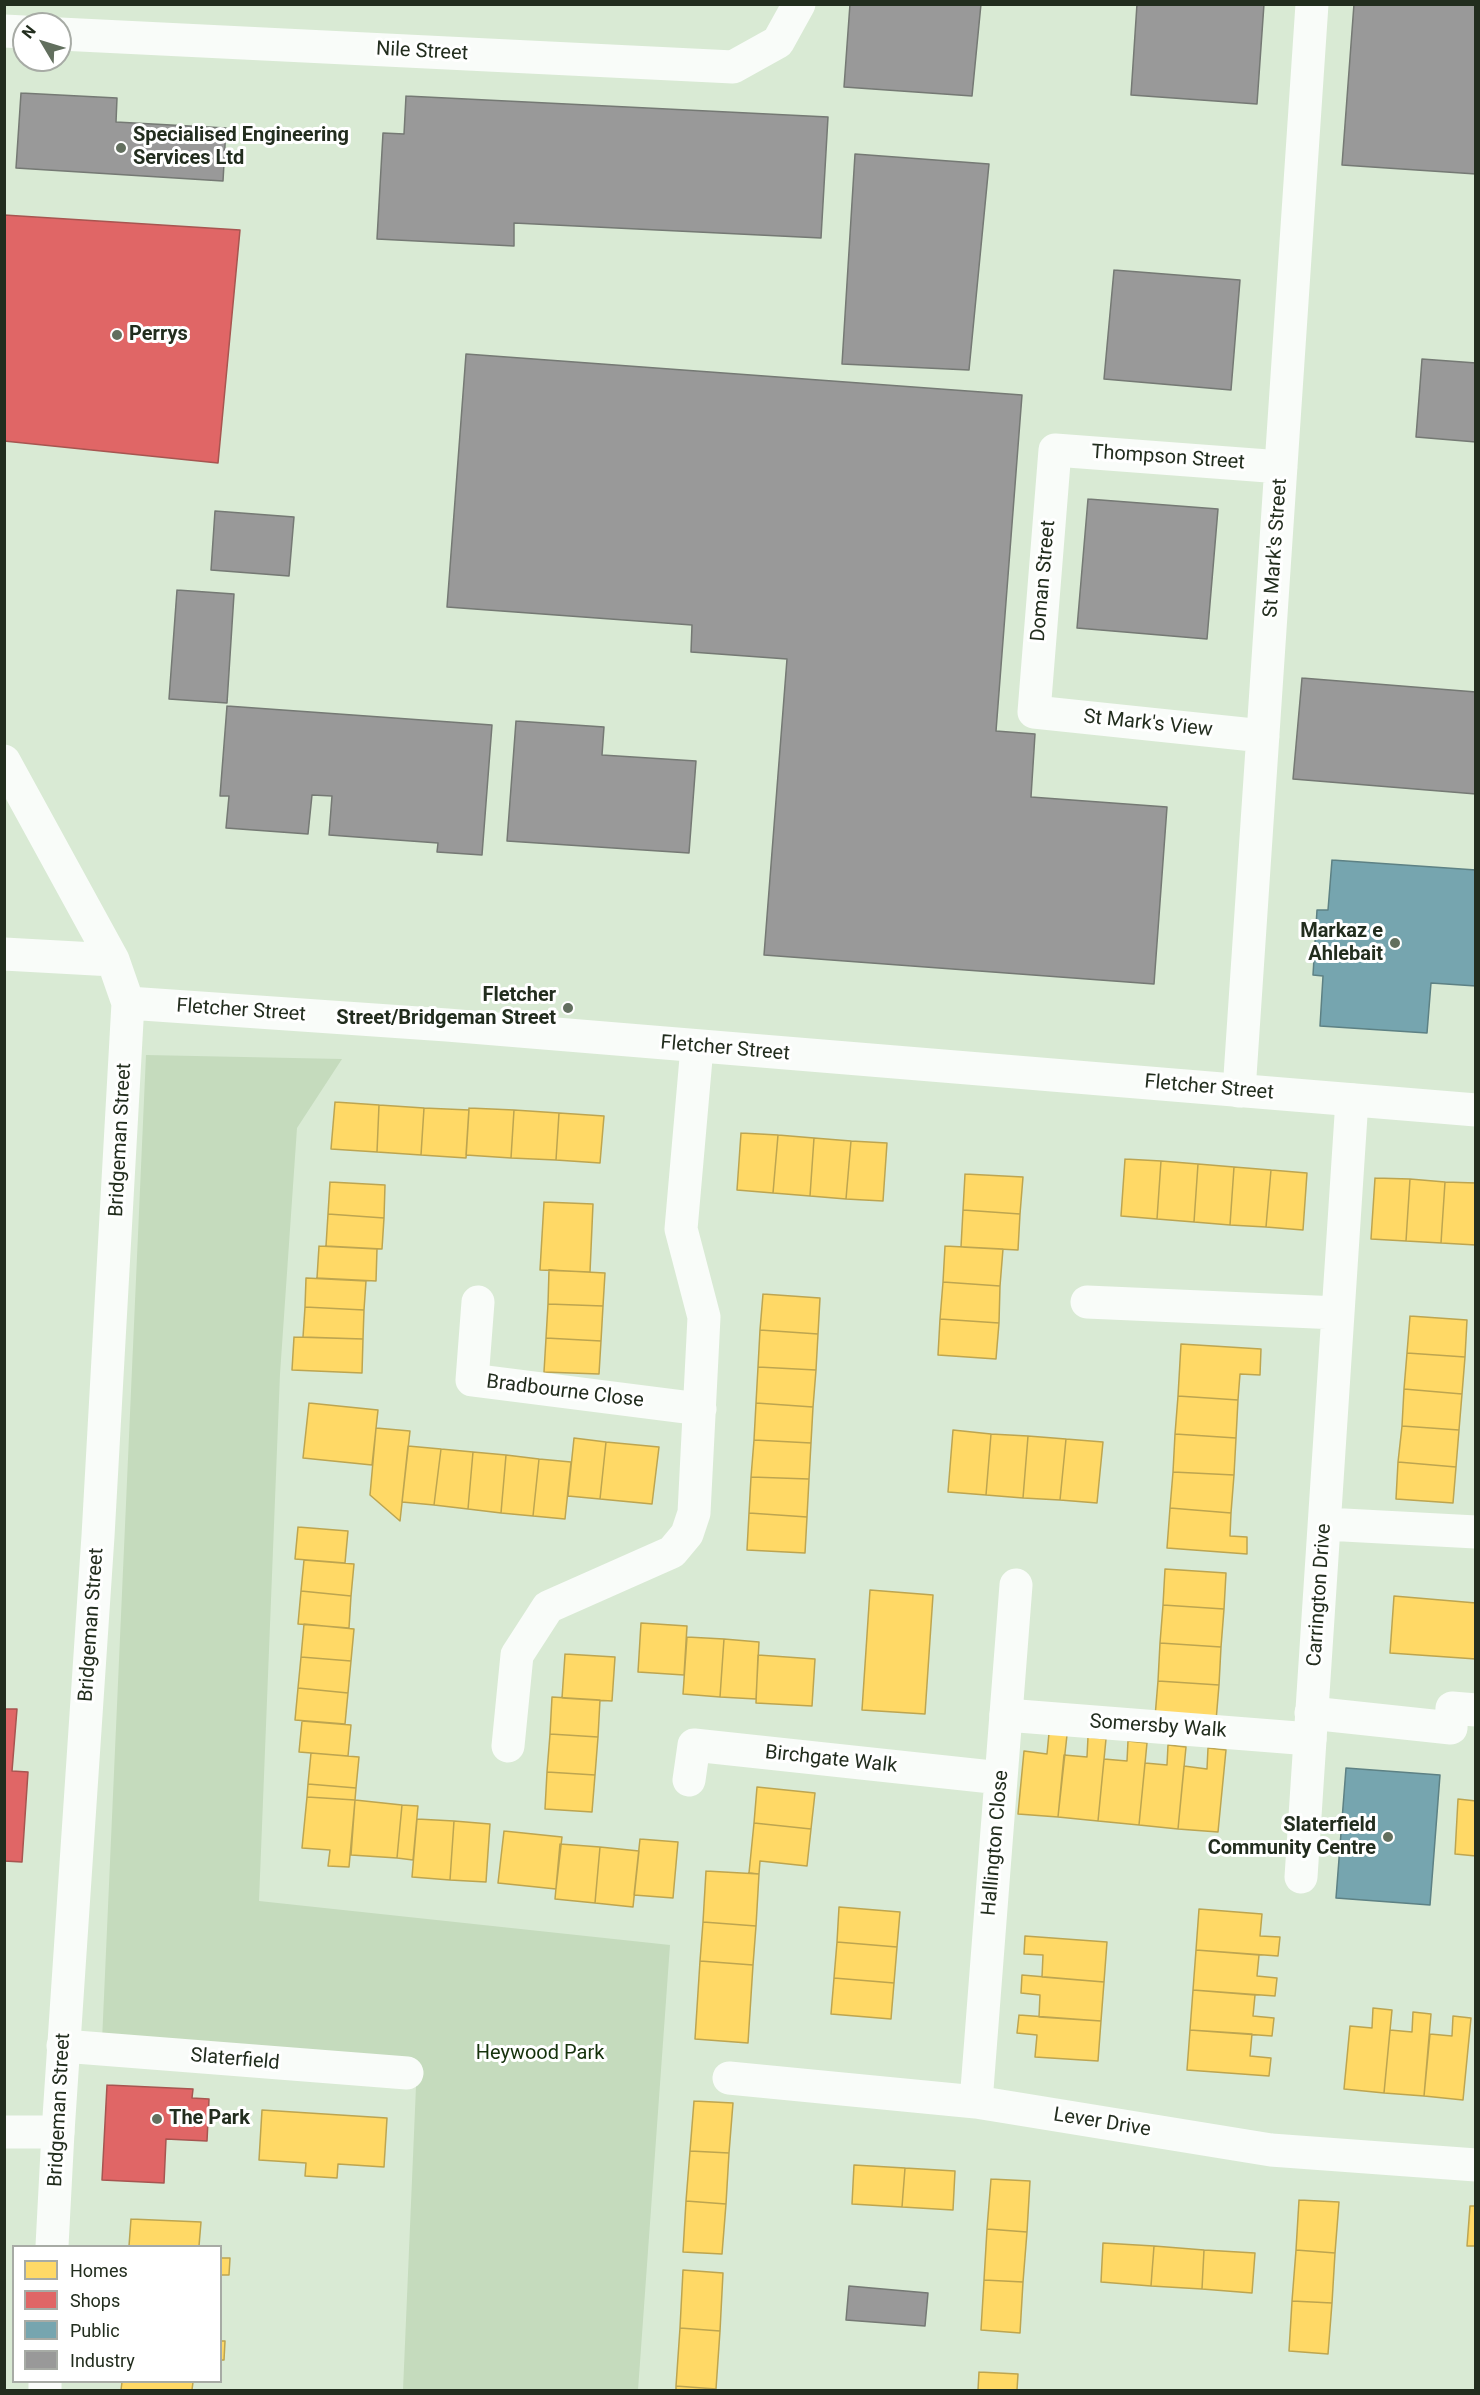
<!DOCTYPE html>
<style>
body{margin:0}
#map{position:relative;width:1480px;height:2395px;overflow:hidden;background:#d9ead4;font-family:Roboto,sans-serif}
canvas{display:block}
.frame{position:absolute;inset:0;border:6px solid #222d1e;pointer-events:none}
.legend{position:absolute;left:12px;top:2245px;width:210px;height:138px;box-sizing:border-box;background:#fff;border:2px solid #a7aba5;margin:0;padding:8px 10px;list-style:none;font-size:18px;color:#222d1e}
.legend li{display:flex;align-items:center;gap:12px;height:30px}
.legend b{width:30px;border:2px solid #a7aba5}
.north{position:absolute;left:12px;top:12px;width:60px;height:60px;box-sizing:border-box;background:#fff;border:2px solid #a7aba5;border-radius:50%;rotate:308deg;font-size:16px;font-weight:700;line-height:24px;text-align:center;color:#222d1e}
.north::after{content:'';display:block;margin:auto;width:21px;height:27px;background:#626f5e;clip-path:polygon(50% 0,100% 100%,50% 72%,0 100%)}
</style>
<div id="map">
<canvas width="1480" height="2395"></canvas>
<div class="frame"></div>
<ul class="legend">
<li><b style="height:16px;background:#ffd966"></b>Homes</li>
<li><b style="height:16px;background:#e06666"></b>Shops</li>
<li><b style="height:16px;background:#76a5af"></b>Public</li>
<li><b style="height:16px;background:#999"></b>Industry</li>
</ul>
<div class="north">N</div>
</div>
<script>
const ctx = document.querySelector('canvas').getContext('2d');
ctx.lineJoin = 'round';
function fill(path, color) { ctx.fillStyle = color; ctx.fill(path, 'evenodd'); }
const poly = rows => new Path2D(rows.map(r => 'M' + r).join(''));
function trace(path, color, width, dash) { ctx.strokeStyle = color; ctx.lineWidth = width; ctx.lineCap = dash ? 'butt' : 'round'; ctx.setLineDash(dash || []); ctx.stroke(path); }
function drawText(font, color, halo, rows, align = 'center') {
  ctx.font = font + ' Roboto,sans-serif'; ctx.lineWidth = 6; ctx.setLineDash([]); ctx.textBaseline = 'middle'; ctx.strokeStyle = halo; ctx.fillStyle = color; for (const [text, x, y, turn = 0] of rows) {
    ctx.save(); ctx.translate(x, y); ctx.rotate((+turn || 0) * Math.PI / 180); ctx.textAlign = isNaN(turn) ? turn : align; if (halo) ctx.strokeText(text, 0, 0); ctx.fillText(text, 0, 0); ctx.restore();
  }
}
const green = poly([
 [146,1055,342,1059,297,1128,280,1374,259,1901,670,1945,638,2390,403,2390,417,2063,102,2041]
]);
const homes = poly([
 [335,1102,379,1105,377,1152,331,1149,335,1102],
 [379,1105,424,1108,421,1155,377,1152,379,1105],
 [424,1108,469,1110,466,1158,421,1155,424,1108],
 [469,1108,514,1110,511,1158,466,1155,469,1108],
 [514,1110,559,1113,556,1160,511,1158,514,1110],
 [559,1113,604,1116,600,1163,556,1160,559,1113],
 [741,1133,778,1135,773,1193,737,1190,741,1133],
 [778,1135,814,1138,810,1196,773,1193,778,1135],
 [814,1138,851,1141,846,1199,810,1196,814,1138],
 [851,1141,887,1143,883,1201,846,1199,851,1141],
 [1125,1159,1161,1161,1157,1219,1121,1216,1125,1159],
 [1161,1161,1198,1164,1194,1222,1157,1219,1161,1161],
 [1198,1164,1234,1167,1230,1225,1194,1222,1198,1164],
 [1234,1167,1271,1170,1266,1227,1230,1225,1234,1167],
 [1271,1170,1307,1173,1303,1230,1266,1227,1271,1170],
 [965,1174,1023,1177,1020,1214,963,1210,965,1174],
 [1375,1178,1410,1179,1406,1241,1371,1239,1375,1178],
 [1410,1179,1445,1182,1441,1243,1406,1241,1410,1179],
 [330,1182,385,1185,384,1218,328,1214,330,1182],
 [1445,1182,1476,1183,1476,1245,1441,1243,1445,1182],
 [544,1202,593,1204,590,1272,540,1270,544,1202],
 [963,1210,1020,1214,1018,1250,961,1247,963,1210],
 [328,1214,384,1218,382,1249,326,1246,328,1214],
 [319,1246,377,1249,376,1281,317,1278,319,1246],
 [945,1246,1003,1249,1000,1286,943,1282,945,1246],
 [549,1270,605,1273,603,1306,548,1304,549,1270],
 [306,1278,366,1281,364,1310,305,1307,306,1278],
 [943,1282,1000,1286,999,1323,940,1319,943,1282],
 [763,1294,820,1298,818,1334,760,1330,763,1294],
 [548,1304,603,1306,601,1341,546,1338,548,1304],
 [305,1307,364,1310,363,1339,303,1337,305,1307],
 [1410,1316,1467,1320,1465,1357,1407,1353,1410,1316],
 [940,1319,999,1323,996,1359,938,1355,940,1319],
 [760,1330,818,1334,816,1370,758,1367,760,1330],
 [294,1337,363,1339,362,1373,292,1370,294,1337],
 [546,1338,601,1341,599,1374,544,1372,546,1338],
 [1181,1344,1261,1349,1260,1375,1240,1374,1238,1400,1178,1396,1181,1344],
 [1407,1353,1465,1357,1462,1394,1404,1389,1407,1353],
 [758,1367,816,1370,813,1407,756,1403,758,1367],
 [1404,1389,1462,1394,1459,1430,1402,1426,1404,1389],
 [1178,1396,1238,1400,1236,1438,1175,1434,1178,1396],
 [309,1403,378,1410,372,1465,303,1458,309,1403],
 [756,1403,813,1407,811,1443,754,1440,756,1403],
 [1402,1426,1459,1430,1456,1467,1398,1462,1402,1426],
 [376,1428,410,1431,400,1521,370,1495,376,1428],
 [953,1430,991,1434,986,1495,948,1492,953,1430],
 [991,1434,1028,1436,1023,1498,986,1495,991,1434],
 [1175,1434,1236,1438,1234,1475,1173,1472,1175,1434],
 [1028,1436,1066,1439,1060,1500,1023,1498,1028,1436],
 [574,1438,606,1442,600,1499,568,1496,574,1438],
 [1066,1439,1103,1442,1097,1503,1060,1500,1066,1439],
 [754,1440,811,1443,809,1479,751,1477,754,1440],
 [606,1442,659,1447,652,1504,600,1499,606,1442],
 [408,1446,441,1449,434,1505,402,1502,408,1446],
 [441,1449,473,1452,468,1509,434,1505,441,1449],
 [473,1452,506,1455,501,1513,468,1509,473,1452],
 [506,1455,539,1459,533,1516,501,1513,506,1455],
 [539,1459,571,1462,565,1519,533,1516,539,1459],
 [1398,1462,1456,1467,1453,1503,1396,1499,1398,1462],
 [1173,1472,1234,1475,1231,1513,1170,1508,1173,1472],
 [751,1477,809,1479,807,1517,749,1513,751,1477],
 [1170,1508,1231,1513,1230,1536,1247,1537,1247,1554,1167,1548,1170,1508],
 [749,1513,807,1517,805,1553,747,1550,749,1513],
 [298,1527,348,1531,345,1563,295,1559,298,1527],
 [304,1560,354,1564,351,1596,301,1591,304,1560],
 [1165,1569,1226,1573,1224,1609,1163,1605,1165,1569],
 [870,1590,933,1595,925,1714,862,1710,870,1590],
 [301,1591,351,1596,349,1628,298,1624,301,1591],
 [1394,1596,1476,1603,1476,1659,1390,1653,1394,1596],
 [1163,1605,1224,1609,1221,1647,1160,1643,1163,1605],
 [641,1623,687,1626,684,1675,638,1672,641,1623],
 [304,1624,354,1629,351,1661,301,1657,304,1624],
 [687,1637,724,1639,720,1697,683,1694,687,1637],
 [724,1639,759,1642,756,1699,720,1697,724,1639],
 [1160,1643,1221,1647,1219,1685,1158,1681,1160,1643],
 [565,1654,615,1657,612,1701,562,1698,565,1654],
 [758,1655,815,1659,812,1706,756,1703,758,1655],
 [301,1657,351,1661,348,1693,298,1688,301,1657],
 [1158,1681,1219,1685,1216,1721,1155,1717,1158,1681],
 [298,1688,348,1693,345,1724,295,1720,298,1688],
 [552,1697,600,1700,598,1737,550,1734,552,1697],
 [302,1721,351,1725,348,1756,299,1752,302,1721],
 [1049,1733,1067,1735,1058,1817,1018,1814,1024,1751,1047,1754,1049,1733],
 [550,1734,598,1737,595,1775,547,1772,550,1734],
 [1088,1737,1106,1739,1098,1821,1058,1817,1064,1755,1087,1757,1088,1737],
 [1128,1741,1147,1743,1139,1825,1098,1821,1104,1759,1127,1761,1128,1741],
 [1168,1745,1186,1747,1178,1829,1139,1825,1145,1763,1167,1765,1168,1745],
 [1208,1748,1226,1750,1218,1832,1178,1829,1184,1766,1207,1769,1208,1748],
 [311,1753,359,1757,356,1788,308,1784,311,1753],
 [547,1772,595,1775,592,1812,545,1809,547,1772],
 [308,1784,356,1788,355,1800,307,1797,308,1784],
 [757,1787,815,1793,811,1829,754,1823,757,1787],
 [307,1797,355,1800,349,1867,328,1866,330,1850,302,1848,307,1797],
 [1458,1799,1476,1801,1476,1856,1455,1854,1458,1799],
 [355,1800,402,1805,397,1858,351,1855,355,1800],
 [402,1805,418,1806,413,1860,397,1858,402,1805],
 [417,1819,454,1821,450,1880,412,1877,417,1819],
 [454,1821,490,1824,486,1882,450,1880,454,1821],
 [754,1823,811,1829,807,1866,760,1861,759,1874,749,1873,754,1823],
 [504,1831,562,1837,556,1889,498,1883,504,1831],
 [640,1839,678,1842,673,1898,634,1895,640,1839],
 [560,1844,600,1847,595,1903,555,1899,560,1844],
 [600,1847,639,1851,633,1907,595,1903,600,1847],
 [706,1871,759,1874,756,1926,703,1922,706,1871],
 [839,1907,900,1912,897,1947,837,1942,839,1907],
 [1199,1909,1262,1914,1260,1936,1280,1937,1278,1956,1196,1950,1199,1909],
 [703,1922,756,1926,753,1965,700,1961,703,1922],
 [1025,1936,1107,1942,1104,1982,1042,1977,1043,1955,1024,1954,1025,1936],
 [837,1942,897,1947,894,1983,834,1978,837,1942],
 [1196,1950,1259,1955,1257,1976,1277,1978,1275,1996,1193,1990,1196,1950],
 [700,1961,753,1965,748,2043,695,2039,700,1961],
 [1022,1975,1104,1982,1101,2021,1039,2017,1040,1995,1021,1993,1022,1975],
 [834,1978,894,1983,891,2019,831,2014,834,1978],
 [1193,1990,1255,1995,1253,2016,1274,2018,1272,2036,1190,2030,1193,1990],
 [1373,2008,1392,2010,1384,2093,1344,2089,1350,2026,1372,2028,1373,2008],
 [1413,2012,1431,2014,1424,2096,1384,2093,1390,2030,1412,2032,1413,2012],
 [1019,2015,1101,2021,1098,2061,1035,2057,1037,2035,1017,2033,1019,2015],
 [1453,2016,1471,2018,1463,2100,1424,2096,1430,2034,1452,2036,1453,2016],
 [1190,2030,1252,2034,1250,2056,1271,2058,1269,2076,1187,2070,1190,2030],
 [694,2101,733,2103,729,2153,690,2151,694,2101],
 [262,2110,387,2118,384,2167,338,2164,337,2178,305,2176,306,2163,259,2160,262,2110],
 [690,2151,729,2153,726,2204,686,2201,690,2151],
 [854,2165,905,2168,902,2207,852,2204,854,2165],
 [905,2168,955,2171,953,2210,902,2207,905,2168],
 [991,2179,1030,2181,1027,2232,987,2229,991,2179],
 [1299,2200,1339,2202,1335,2253,1296,2250,1299,2200],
 [686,2201,726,2204,722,2254,683,2252,686,2201],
 [1470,2206,1476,2206,1476,2246,1467,2246,1470,2206],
 [131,2219,201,2222,199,2246,129,2246,131,2219],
 [987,2229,1027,2232,1023,2282,984,2280,987,2229],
 [1103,2243,1154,2246,1151,2286,1101,2282,1103,2243],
 [1154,2246,1204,2250,1202,2289,1151,2286,1154,2246],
 [1204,2250,1255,2253,1252,2293,1202,2289,1204,2250],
 [1296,2250,1335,2253,1332,2303,1292,2301,1296,2250],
 [220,2258,230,2258,229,2275,220,2275,220,2258],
 [683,2270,723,2273,720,2331,680,2328,683,2270],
 [984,2280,1023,2282,1020,2333,981,2330,984,2280],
 [1292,2301,1332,2303,1328,2354,1289,2351,1292,2301],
 [680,2328,720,2331,716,2389,676,2386,680,2328],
 [220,2341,225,2341,224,2360,220,2360,220,2341],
 [979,2372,1018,2374,1017,2390,978,2390,979,2372],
 [122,2382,193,2382,192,2390,121,2390,122,2382],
 [676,2386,716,2389,716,2390,676,2390,676,2386]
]);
const shops = poly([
 [4,215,240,230,218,463,4,441,4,215],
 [4,1709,17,1709,12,1771,28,1772,22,1862,4,1861,4,1709],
 [107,2085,193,2089,192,2098,209,2099,207,2141,166,2139,164,2183,102,2180,107,2085]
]);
const public = poly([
 [1332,860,1476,870,1476,986,1431,983,1427,1033,1320,1026,1323,976,1313,975,1317,910,1328,910,1332,860],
 [1346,1768,1440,1775,1430,1905,1336,1898,1346,1768]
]);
const industry = poly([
 [850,4,981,4,972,96,844,87,850,4],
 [1137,4,1264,4,1257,104,1131,95,1137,4],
 [1354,4,1476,4,1476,174,1342,165,1354,4],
 [21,93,117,98,116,122,226,128,223,181,16,168,21,93],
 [406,96,828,117,821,238,514,223,514,246,377,239,383,133,404,134,406,96],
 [855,154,989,164,969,370,842,364,855,154],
 [1114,270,1240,280,1231,390,1104,379,1114,270],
 [466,354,1022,395,996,731,1035,734,1031,797,1167,807,1154,984,764,955,787,659,691,652,692,625,447,607,466,354],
 [1422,359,1476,363,1476,442,1416,437,1422,359],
 [1088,499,1218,509,1207,639,1077,628,1088,499],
 [215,511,294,517,289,576,211,570,215,511],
 [177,590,234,594,227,703,169,699,177,590],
 [1302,678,1476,692,1476,794,1293,779,1302,678],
 [227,706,492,725,482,855,437,852,438,843,329,835,332,796,312,795,308,834,226,828,229,796,220,796,227,706],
 [516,721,604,727,602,755,696,761,689,853,507,841,516,721],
 [849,2286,928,2293,925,2326,846,2320,849,2286]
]);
const pedestrian = poly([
 [1311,1713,1451,1728,1452,1708,1476,1710],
 [1006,1715,1310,1739]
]);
const minor = poly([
 [4,31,24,32],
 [60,34,733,67,778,42,799,4],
 [1263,736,1034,712,1055,450,1281,467],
 [1239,1091,1312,4],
 [478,1302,472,1380,700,1409],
 [1087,1302,1338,1313],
 [1325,1524,1476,1532],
 [508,1746,517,1655,548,1607,672,1552,687,1534,694,1513,704,1317,681,1229,697,1047],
 [689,1780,694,1745,1001,1778],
 [1301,1877,1352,1100],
 [63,2046,407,2073],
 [729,2078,976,2102,1271,2150,1476,2165],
 [976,2102,1016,1585],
 [4,2132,58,2132]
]);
const tertiary = poly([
 [4,761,113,960,128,1003,98,1536,58,2132,52,2246],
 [4,954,113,960],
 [128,1003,447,1025,1476,1110],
 [45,2390,45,2382]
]);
const markers = [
 [121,148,6,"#626f5e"],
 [117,335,6,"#626f5e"],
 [1395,943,6,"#626f5e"],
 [568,1008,6,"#626f5e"],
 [1388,1837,6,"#626f5e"],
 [157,2119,6,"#626f5e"]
];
const streetNames = [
 ["Nile Street",422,52,3],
 ["Thompson Street",1168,458,4],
 ["St Mark's Street",1276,548,-86],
 ["Doman Street",1044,581,-85],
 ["St Mark's View",1148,724,6],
 ["Fletcher Street",241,1011,4],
 ["Fletcher Street",725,1049,5],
 ["Fletcher Street",1209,1088,5],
 ["Bridgeman Street",121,1140,-87],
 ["Bradbourne Close",565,1392,7],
 ["Carrington Drive",1320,1595,-86],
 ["Bridgeman Street",92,1625,-86],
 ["Somersby Walk",1158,1727,4],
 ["Birchgate Walk",831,1760,6],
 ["Hallington Close",996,1843,-85],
 ["Slaterfield",235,2060,5],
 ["Bridgeman Street",60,2110,-87],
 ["Lever Drive",1102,2123,9]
];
const poiNames = [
 ["Specialised Engineering",133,136],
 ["Services Ltd",133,159],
 ["Perrys",129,335],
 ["Markaz e",1383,932,"right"],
 ["Ahlebait",1383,955,"right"],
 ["Fletcher",556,996,"right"],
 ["Street/Bridgeman Street",556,1019,"right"],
 ["Slaterfield",1376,1826,"right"],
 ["Community Centre",1376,1849,"right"],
 ["The Park",169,2119]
];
const parkNames = [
 ["Heywood Park",540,2054]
];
fill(green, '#c5dbbd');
fill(homes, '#ffd966');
trace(homes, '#bda550', 1.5);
fill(shops, '#e06666');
trace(shops, '#a75550', 1.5);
fill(public, '#76a5af');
trace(public, '#5d8184', 1.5);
fill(industry, '#999');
trace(industry, '#757974', 1.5);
trace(pedestrian, '#f9fcf9', 33);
trace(minor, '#f9fcf9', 33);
trace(tertiary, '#f9fcf9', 33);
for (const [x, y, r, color] of markers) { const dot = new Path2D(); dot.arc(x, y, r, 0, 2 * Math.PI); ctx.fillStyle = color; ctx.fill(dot); trace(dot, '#fff', 2); }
drawText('20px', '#222d1e', '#fff', streetNames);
drawText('bold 20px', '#222d1e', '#fff', poiNames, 'left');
drawText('20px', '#16320c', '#fff', parkNames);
</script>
